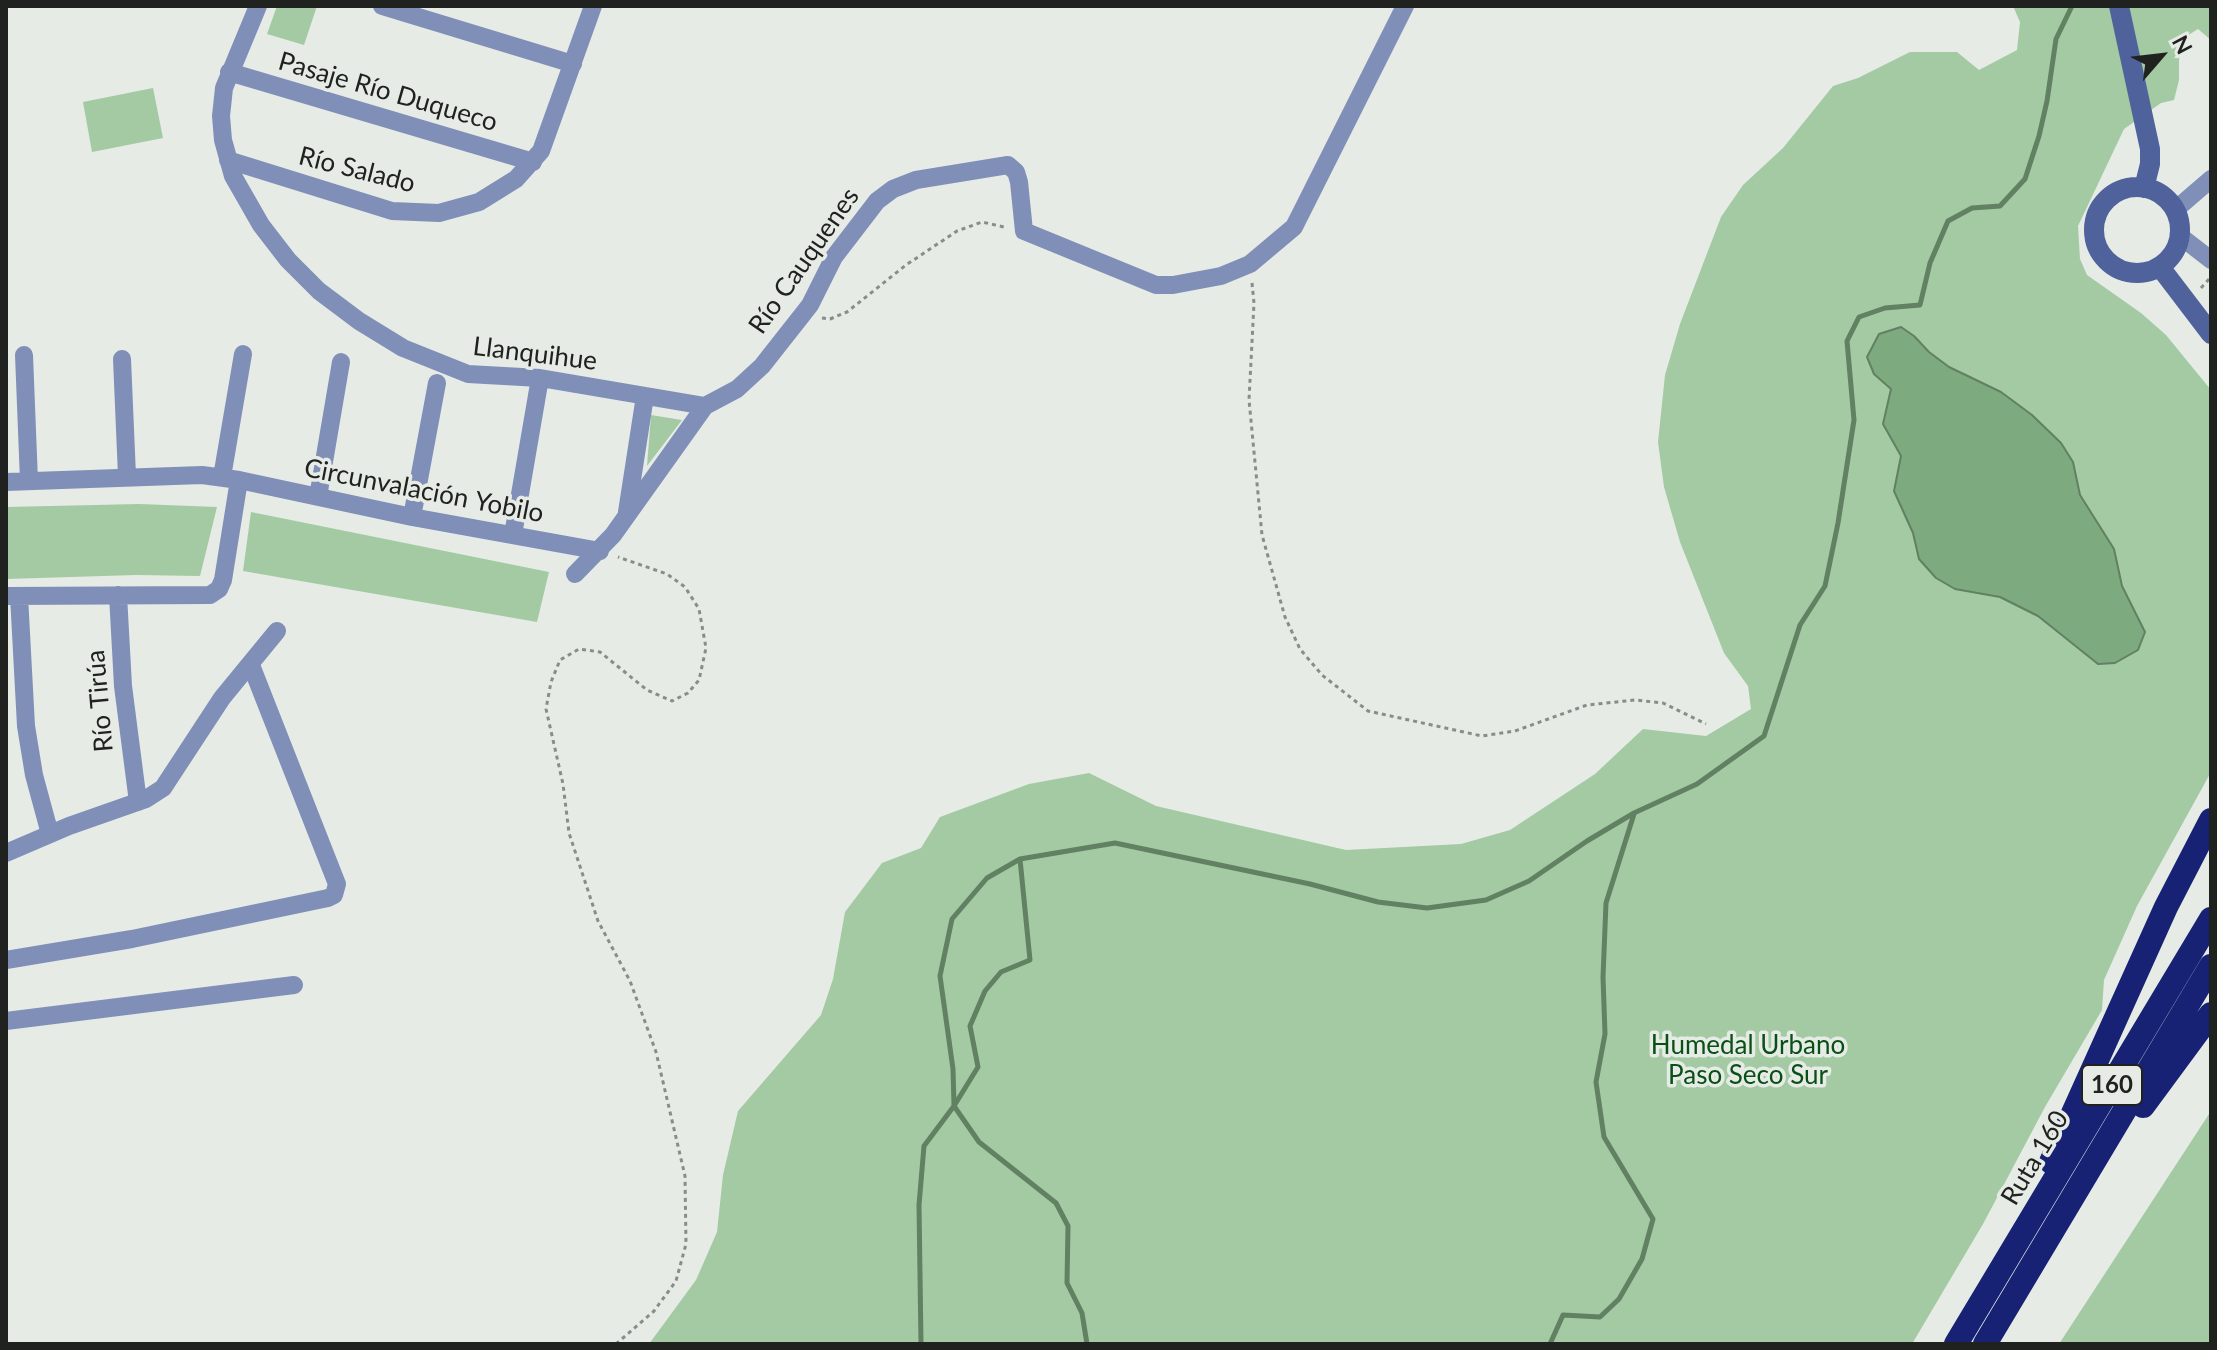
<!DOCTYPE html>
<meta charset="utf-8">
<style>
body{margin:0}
#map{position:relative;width:2217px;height:1350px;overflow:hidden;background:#e6ebe6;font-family:Lato,sans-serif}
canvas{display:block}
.frame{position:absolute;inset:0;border:8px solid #202220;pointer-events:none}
.north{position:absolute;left:2121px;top:16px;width:80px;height:80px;-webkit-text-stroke:6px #e6ebe6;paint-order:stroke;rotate:62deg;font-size:22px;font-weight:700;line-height:32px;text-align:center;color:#202220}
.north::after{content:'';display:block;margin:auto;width:28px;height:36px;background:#202220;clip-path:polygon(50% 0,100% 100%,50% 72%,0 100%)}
</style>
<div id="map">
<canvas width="2217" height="1350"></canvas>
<div class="frame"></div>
<div class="north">N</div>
</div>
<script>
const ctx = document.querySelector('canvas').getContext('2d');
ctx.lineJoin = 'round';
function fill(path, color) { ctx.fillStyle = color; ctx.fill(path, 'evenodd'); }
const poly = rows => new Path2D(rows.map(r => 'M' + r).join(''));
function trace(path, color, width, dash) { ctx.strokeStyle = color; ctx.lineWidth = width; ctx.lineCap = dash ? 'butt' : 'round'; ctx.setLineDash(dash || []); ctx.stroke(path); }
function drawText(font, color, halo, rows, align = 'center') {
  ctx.font = font + ' Lato,sans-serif'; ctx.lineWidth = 7; ctx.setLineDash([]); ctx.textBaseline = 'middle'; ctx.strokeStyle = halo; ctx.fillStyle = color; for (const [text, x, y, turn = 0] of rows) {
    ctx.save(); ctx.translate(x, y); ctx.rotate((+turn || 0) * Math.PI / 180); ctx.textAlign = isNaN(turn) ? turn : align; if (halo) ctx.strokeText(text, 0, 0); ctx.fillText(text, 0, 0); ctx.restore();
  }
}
const green = poly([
 [277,6,317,6,304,45,267,34],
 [2013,6,2211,6,2211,40,2198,29,2182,39,2179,60,2179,80,2174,100,2161,103,2124,129,2078,226,2080,259,2087,275,2141,313,2166,335,2211,390,2211,772,2137,906,2104,980,2102,1010,2045,1107,1983,1224,1912,1344,649,1344,696,1280,717,1232,723,1175,738,1111,821,1015,833,979,845,912,882,863,921,848,940,817,1029,784,1089,773,1156,806,1346,850,1461,844,1510,830,1595,774,1643,729,1706,736,1751,709,1748,686,1724,653,1680,542,1664,487,1658,442,1665,375,1680,324,1721,217,1743,185,1783,148,1833,86,1858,78,1910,52,1957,52,1979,70,2017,50,2020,22],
 [153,88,163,138,92,152,83,102],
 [651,415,682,420,647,466],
 [139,504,217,507,200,576,136,575,6,579,6,507],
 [251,512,549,572,537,622,243,571],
 [2211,1111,2211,1344,2059,1344]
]);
const water = poly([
 [1901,327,1914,336,1929,352,1949,367,2001,392,2032,415,2061,443,2073,462,2080,495,2114,549,2122,586,2145,632,2138,650,2115,663,2098,664,2038,616,2000,597,1955,589,1936,578,1919,559,1913,533,1894,491,1901,456,1883,424,1891,389,1874,374,1867,357,1879,334,1901,327]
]);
const stream = poly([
 [921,1344,919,1205,924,1146,954,1106,978,1067,970,1026,985,991,1001,972,1030,960,1020,859],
 [1087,1344,1082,1313,1067,1283,1068,1226,1056,1203,979,1142,954,1106,953,1069,940,976,952,919,987,878,1020,859,1115,843,1310,884,1378,902,1427,908,1486,900,1529,881,1587,841,1634,813,1697,784,1764,736,1800,625,1825,586,1838,523,1854,420,1847,341,1859,317,1885,308,1920,305,1930,263,1948,221,1972,208,2000,206,2025,179,2039,136,2047,101,2056,39,2072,6],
 [1550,1344,1563,1315,1600,1317,1619,1299,1642,1259,1653,1219,1604,1137,1596,1082,1605,1034,1603,977,1606,903,1634,814]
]);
const path = poly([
 [1252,283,1254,303,1249,400,1262,535,1285,617,1300,649,1322,675,1368,711,1482,736,1515,731,1587,705,1635,700,1663,703,1706,724],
 [2201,288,2211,277],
 [822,318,830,319,847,312,906,265,957,231,982,222,1004,227],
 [616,1344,654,1311,676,1281,686,1244,685,1176,656,1052,630,981,598,921,569,833,563,784,546,709,551,682,560,660,579,649,600,652,647,690,672,701,688,693,699,680,706,648,699,609,685,587,667,574,618,557]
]);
const minor = poly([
 [258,6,224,88,221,116,223,140,233,176,261,225,288,260,319,291,359,321,403,348,468,374,540,378,705,406],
 [382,6,573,64],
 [229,72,533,162],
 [228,160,392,211,439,213,479,202,516,179,541,151,593,6],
 [2175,210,2211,179],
 [2180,236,2211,260],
 [24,355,29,481],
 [122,359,127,476],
 [705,406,737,389,762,366,810,305,834,257,877,201,893,189,916,180,1008,165,1016,172,1019,182,1024,231,1156,285,1173,285,1221,276,1250,264,1294,227,1405,6],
 [222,477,243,354],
 [6,482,202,475,239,480,412,517,600,551],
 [318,497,341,362],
 [627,512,645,396],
 [412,517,437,383],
 [513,535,540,378],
 [575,574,613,535,705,406],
 [118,595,123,686,138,802],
 [6,596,210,595,219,589,223,580,239,480],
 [19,596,26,726,34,775,50,834],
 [6,853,69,826,146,799,163,788,222,698,277,631],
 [6,960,132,939,328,898,334,895,337,884,251,665],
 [6,1021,294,985]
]);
const secondary = poly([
 [2119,6,2150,149,2150,164,2144,188],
 '2094 230a43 43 0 1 1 86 0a43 43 0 1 1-86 0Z',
 [2160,267,2211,334]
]);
const motorway = poly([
 [2143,1106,2211,1014],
 [2051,1162,2166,907,2211,820],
 [1956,1344,2211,919],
 [1985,1344,2211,966]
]);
const shields = [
 [2112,1085,60]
];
const shieldNames = [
 ["160",2112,1085]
];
const streetNames = [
 ["Pasaje Río Duqueco",388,92,16],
 ["Río Salado",357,170,14],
 ["Río Cauquenes",804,261,-55],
 ["Llanquihue",535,354,7],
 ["Circunvalación Yobilo",424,491,11],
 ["Río Tirúa",100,701,-95],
 ["Ruta 160",2035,1158,-59]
];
const parkNames = [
 ["Humedal Urbano",1748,1046],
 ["Paso Seco Sur",1748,1076]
];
fill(green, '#a3caa3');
fill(water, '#7daa7e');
trace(water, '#618162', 2);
trace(stream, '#618162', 5);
trace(path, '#898d89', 3, [4, 4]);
trace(minor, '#808fb7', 18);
trace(secondary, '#50629c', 20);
trace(motorway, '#172275', 24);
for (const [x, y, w] of shields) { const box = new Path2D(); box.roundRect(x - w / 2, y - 20, w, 40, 6); ctx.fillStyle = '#e6ebe6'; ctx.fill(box); trace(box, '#202220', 2); }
drawText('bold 24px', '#202220', null, shieldNames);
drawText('26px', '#202220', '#e6ebe6', streetNames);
drawText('26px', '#095016', '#e6ebe6', parkNames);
</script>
